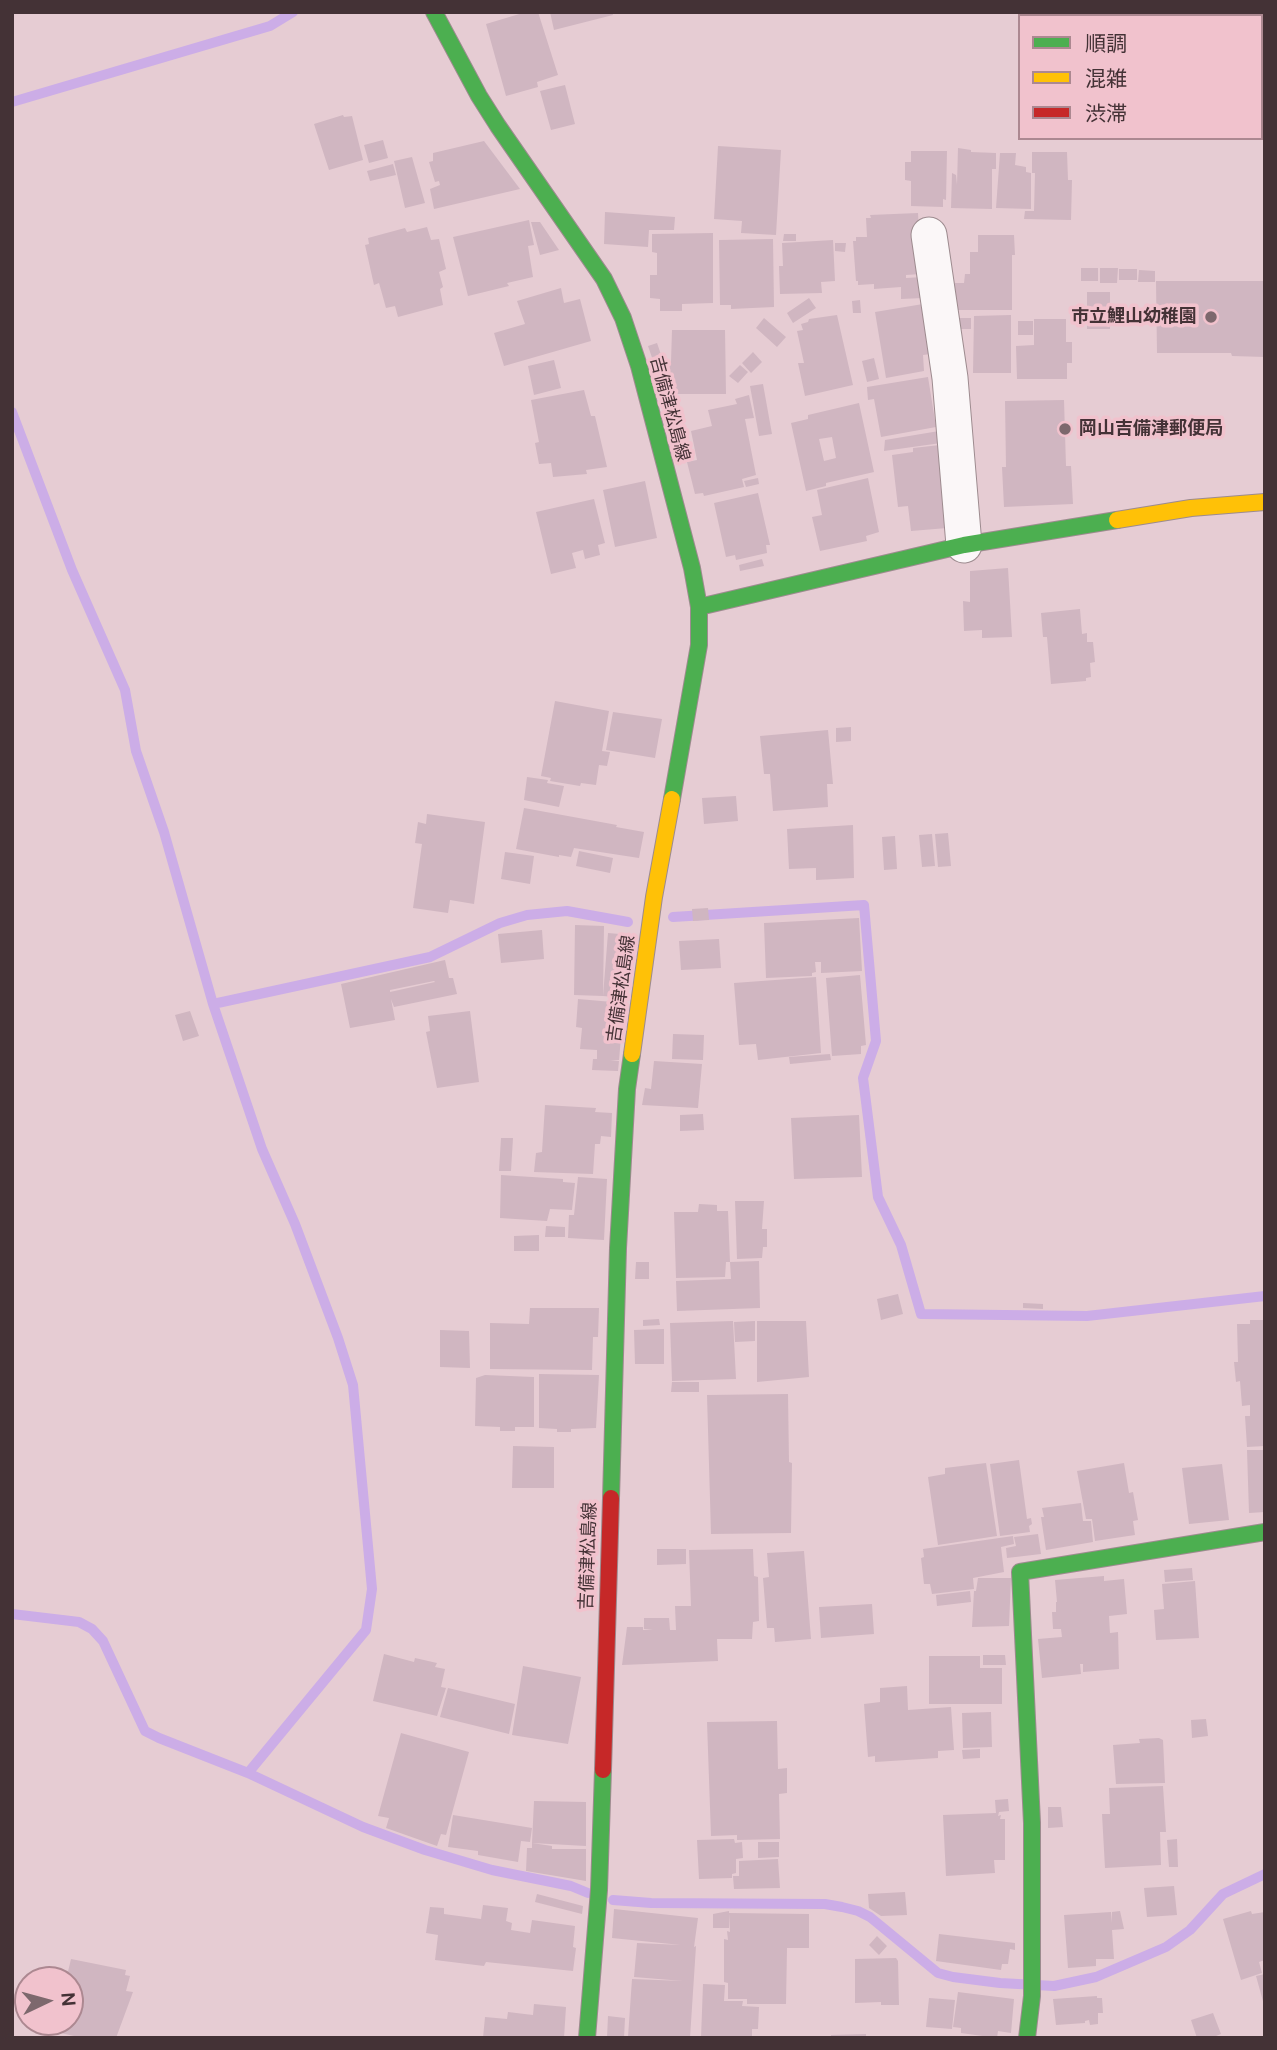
<!DOCTYPE html>
<meta charset="utf-8">
<style>
body{margin:0}
#map{position:relative;width:1277px;height:2050px;overflow:hidden;background:#e6ccd3;font-family:"DM Sans","Noto Sans JP",sans-serif}
canvas{display:block}
.frame{position:absolute;inset:0;border:14px solid #443236;pointer-events:none}
.legend{position:absolute;left:1018px;top:14px;width:245px;height:126px;box-sizing:border-box;background:#f1c2cd;border:2px solid #ac8891;margin:0;padding:9px 12px;list-style:none;font-size:21px;color:#443236}
.legend li{display:flex;align-items:center;gap:14px;height:35px}
.legend b{width:35px;border:2px solid #ac8891}
.north{position:absolute;left:14px;top:1966px;width:70px;height:70px;box-sizing:border-box;background:#f1c2cd;border:2px solid #ac8891;border-radius:50%;rotate:85deg;font-size:19px;font-weight:700;line-height:28px;text-align:center;color:#443236}
.north::after{content:'';display:block;margin:auto;width:24px;height:32px;background:#7d686d;clip-path:polygon(50% 0,100% 100%,50% 72%,0 100%)}
</style>
<div id="map">
<canvas width="1277" height="2050"></canvas>
<div class="frame"></div>
<ul class="legend">
<li><b style="height:9px;background:#4caf50"></b>順調</li>
<li><b style="height:9px;background:#ffc107"></b>混雑</li>
<li><b style="height:9px;background:#c62828"></b>渋滞</li>
</ul>
<div class="north">N</div>
</div>
<script>
const ctx = document.querySelector('canvas').getContext('2d');
ctx.lineJoin = 'round';
const poly = rows => new Path2D(rows.map(r => 'M' + r).join(''));
function trace(path, color, width, dash) { ctx.strokeStyle = color; ctx.lineWidth = width; ctx.lineCap = dash ? 'butt' : 'round'; ctx.setLineDash(dash || []); ctx.stroke(path); }
function fill(path, color) { ctx.fillStyle = color; ctx.fill(path, 'evenodd'); }
function drawText(font, color, halo, rows, align = 'center') {
  ctx.font = font + ' "DM Sans","Noto Sans JP",sans-serif'; ctx.lineWidth = 7; ctx.setLineDash([]); ctx.textBaseline = 'middle'; ctx.strokeStyle = halo; ctx.fillStyle = color; for (const [text, x, y, turn = 0] of rows) {
    ctx.save(); ctx.translate(x, y); ctx.rotate((+turn || 0) * Math.PI / 180); ctx.textAlign = isNaN(turn) ? turn : align; if (halo) ctx.strokeText(text, 0, 0); ctx.fillText(text, 0, 0); ctx.restore();
  }
}
const stream = poly([
 [12,102,270,26,293,12],
 [12,412,72,570,125,690,136,751,164,832,213,1004,262,1149,295,1224,338,1338,353,1385,372,1589,366,1630,248,1773],
 [673,917,864,905,876,1041,863,1078,878,1197,901,1245,921,1314,1087,1316,1265,1296],
 [213,1004,430,957,500,923,527,915,567,911,628,922],
 [12,1614,79,1622,92,1629,103,1641,145,1731,159,1738,248,1773,363,1827,425,1850,492,1870,571,1886,588,1893],
 [613,1900,651,1903,825,1904,842,1907,858,1911,870,1917,938,1973,953,1977,1000,1983,1054,1986,1096,1977,1166,1947,1190,1930,1223,1894,1265,1874]
]);
const building = poly([
 [526,12,538,12,558,75,537,82,538,87,506,96,486,24],
 [550,12,612,12,613,15,554,30],
 [565,85,575,124,551,130,540,91],
 [343,115,344,117,352,116,363,160,329,170,314,124],
 [383,140,388,158,369,163,364,145],
 [484,141,520,189,434,209,430,189,440,185,439,181,435,182,429,162,433,161,433,153],
 [718,146,781,150,776,235,741,233,742,221,714,219],
 [958,148,971,150,971,152,996,153,996,169,992,169,992,209,951,208,952,173,956,175,957,185],
 [911,151,947,151,946,200,943,199,943,207,911,206,911,181,905,180,905,162,911,162],
 [1032,152,1067,152,1068,180,1072,180,1071,220,1024,219,1025,211,1034,211,1035,173,1032,173],
 [1000,153,1016,153,1015,165,1026,167,1026,172,1031,173,1031,209,996,208],
 [412,157,425,203,405,208,394,161],
 [393,164,396,175,370,181,367,171],
 [605,212,675,217,674,230,649,230,648,247,604,244],
 [918,213,921,274,906,275,906,278,923,277,923,298,901,299,901,287,874,289,874,284,858,285,858,281,856,281,853,241,856,241,856,237,867,237,866,218,871,218,870,215],
 [529,220,534,245,528,246,533,277,507,283,509,286,468,296,453,237],
 [531,222,540,222,559,250,540,255],
 [427,227,431,240,439,239,446,269,439,272,443,287,440,289,443,305,398,317,395,306,386,308,379,283,374,285,365,245,369,244,368,238,405,228,407,232],
 [713,233,713,303,682,304,682,311,660,311,660,299,650,298,650,275,657,275,657,253,652,252,652,234],
 [784,234,796,234,796,241,783,241],
 [978,235,1014,235,1015,255,1012,255,1012,310,955,310,955,283,964,283,965,274,970,274,970,252,978,252],
 [773,239,774,307,731,309,731,305,720,305,719,240],
 [833,240,835,281,821,282,822,293,780,294,779,266,783,266,782,243],
 [835,243,846,243,845,252,835,251],
 [1081,268,1098,268,1098,281,1081,281],
 [1100,268,1118,268,1117,283,1100,283],
 [1119,269,1137,269,1137,280,1119,280],
 [1139,270,1155,271,1155,282,1138,282],
 [1156,281,1265,281,1265,357,1232,356,1231,353,1157,353],
 [561,288,564,303,580,299,591,341,504,366,494,333,525,324,517,301],
 [1087,292,1110,292,1110,329,1087,329],
 [809,298,816,308,793,323,787,313],
 [860,300,861,313,853,313,852,301],
 [923,304,931,354,923,355,924,371,886,378,875,312],
 [837,315,853,385,805,396,798,363,804,363,797,331,803,330,801,324,808,322,809,319],
 [1011,315,1011,373,973,373,974,316],
 [764,318,786,337,777,347,756,328],
 [955,318,971,318,971,329,955,329],
 [1034,319,1066,319,1066,342,1072,342,1072,363,1067,363,1067,379,1017,379,1016,346,1034,345],
 [1018,321,1033,321,1033,335,1018,335],
 [672,330,725,330,726,394,668,394,668,363,671,362],
 [657,343,667,372,658,375,648,346],
 [753,352,762,362,751,373,742,363],
 [874,358,879,379,867,382,862,361],
 [554,360,561,388,534,395,528,366],
 [740,365,748,372,738,383,729,376],
 [928,377,936,427,881,437,874,399,868,400,867,387],
 [763,384,772,434,759,436,750,386],
 [584,390,591,416,595,416,607,467,586,470,587,474,553,477,551,463,539,464,535,443,539,442,531,400],
 [749,395,754,418,745,419,756,475,742,479,744,487,704,496,703,493,695,494,687,462,697,460,691,431,712,426,708,410,737,404,735,399],
 [1064,400,1066,466,1071,466,1073,504,1004,507,1002,467,1006,467,1005,401],
 [859,403,874,472,826,483,826,486,806,491,791,423,808,419,808,415],
 [832,437,836,458,824,461,819,439],
 [939,431,941,443,884,451,885,440],
 [940,445,947,528,911,531,908,506,898,507,892,455,913,452,913,448],
 [758,478,759,484,746,487,744,481],
 [868,478,879,532,866,536,867,541,820,551,812,517,822,515,817,490],
 [645,481,657,538,615,547,603,490],
 [758,493,770,545,766,545,767,553,736,560,735,555,726,557,714,503],
 [594,499,605,543,598,545,600,555,585,559,583,550,572,553,576,568,551,574,536,512],
 [762,559,764,566,740,571,739,565],
 [1008,568,1012,637,982,638,982,630,964,631,963,601,970,602,970,571],
 [1080,609,1082,634,1087,633,1087,642,1093,642,1095,662,1090,663,1091,677,1086,678,1086,681,1051,684,1047,637,1043,637,1041,613],
 [555,701,609,711,602,751,610,752,607,766,599,765,596,785,581,783,580,786,550,781,551,778,541,776],
 [613,712,662,719,655,758,606,750],
 [851,727,851,741,836,742,836,728],
 [828,730,833,784,827,784,828,807,773,811,770,774,764,774,760,736],
 [527,777,548,780,547,783,564,786,559,807,524,800],
 [736,796,738,821,704,824,702,798],
 [524,808,617,825,616,827,644,832,639,858,574,848,571,857,559,855,559,857,516,849],
 [427,814,485,822,474,904,450,900,448,913,413,908,422,844,415,843,418,822,426,824],
 [853,825,854,878,816,880,816,868,789,869,787,829],
 [948,833,951,866,938,867,935,834],
 [932,834,935,866,922,867,919,835],
 [895,836,897,869,884,870,882,837],
 [579,851,613,858,610,873,576,866],
 [505,852,534,856,530,884,501,879],
 [708,908,709,920,693,921,692,909],
 [859,918,862,971,821,973,821,962,815,962,816,972,812,973,812,976,766,978,764,923],
 [575,925,604,926,603,996,574,995],
 [542,930,544,959,501,963,498,934],
 [608,933,631,935,626,998,603,996],
 [719,939,721,968,681,970,679,941],
 [445,960,449,978,453,978,457,994,394,1007,391,999,395,1020,350,1028,341,984],
 [434,981,435,982,390,992,390,990],
 [860,975,866,1045,861,1046,861,1054,832,1056,826,978],
 [816,977,821,1053,758,1060,756,1044,739,1045,734,983],
 [578,999,624,1003,619,1060,610,1060,619,1061,618,1071,592,1070,593,1059,597,1059,597,1050,580,1049,582,1028,576,1027],
 [190,1011,199,1036,183,1041,175,1015],
 [470,1011,479,1082,437,1088,426,1032,430,1031,428,1016],
 [673,1034,704,1035,703,1060,672,1059],
 [830,1054,831,1060,790,1064,789,1057],
 [654,1061,702,1064,698,1108,642,1105,645,1088,651,1089],
 [545,1105,596,1108,595,1112,612,1113,611,1137,601,1136,600,1144,595,1144,593,1174,534,1172,536,1153,542,1152],
 [703,1114,704,1130,680,1131,680,1115],
 [859,1115,862,1177,794,1179,791,1118],
 [501,1138,513,1138,511,1171,499,1171],
 [501,1175,563,1179,563,1182,575,1183,572,1210,550,1209,547,1221,500,1218],
 [578,1177,607,1179,604,1240,568,1238,569,1215,574,1215],
 [735,1201,764,1201,762,1229,767,1229,767,1247,763,1247,762,1258,737,1259],
 [699,1204,717,1205,717,1211,728,1211,730,1262,726,1262,725,1277,676,1278,674,1212,698,1212],
 [546,1226,565,1227,565,1237,545,1237],
 [539,1235,539,1251,514,1251,514,1236],
 [759,1261,760,1308,677,1311,676,1281,731,1279,730,1262],
 [636,1262,649,1262,649,1279,635,1279],
 [898,1294,903,1314,881,1320,877,1299],
 [1023,1303,1043,1304,1043,1309,1023,1308],
 [530,1308,599,1308,598,1337,593,1337,592,1370,490,1369,490,1323,529,1324],
 [659,1319,660,1325,643,1326,643,1320],
 [1250,1320,1265,1320,1265,1446,1247,1447,1245,1416,1250,1416,1250,1405,1242,1406,1240,1381,1236,1382,1234,1362,1238,1362,1237,1324,1250,1324],
 [733,1321,736,1379,672,1381,670,1323],
 [755,1321,755,1341,735,1342,734,1322],
 [757,1321,806,1321,809,1377,757,1382],
 [664,1329,664,1364,635,1364,634,1330],
 [440,1330,469,1331,470,1368,440,1367],
 [539,1374,599,1375,596,1428,571,1429,571,1432,557,1432,557,1429,539,1428],
 [485,1375,534,1377,534,1427,515,1427,515,1431,500,1431,500,1427,475,1426,476,1378],
 [672,1382,699,1382,699,1392,671,1392],
 [788,1394,789,1462,792,1463,791,1533,711,1534,707,1395],
 [513,1446,554,1447,554,1488,512,1488],
 [1247,1450,1265,1450,1265,1512,1249,1513],
 [1019,1460,1027,1519,1031,1518,1032,1524,1029,1526,1030,1532,1000,1536,990,1464],
 [986,1463,997,1536,938,1545,928,1477,945,1474,945,1468],
 [1124,1463,1129,1493,1133,1492,1138,1520,1133,1521,1135,1535,1095,1541,1092,1519,1086,1519,1077,1471],
 [1222,1464,1229,1520,1189,1524,1182,1468],
 [1081,1503,1083,1521,1091,1521,1093,1542,1046,1550,1041,1517,1044,1517,1042,1508],
 [1038,1534,1041,1554,1007,1558,1006,1548,1016,1546,1014,1537],
 [1013,1536,1014,1544,1001,1547,1004,1572,973,1578,974,1589,932,1594,930,1584,924,1584,921,1558,924,1557,923,1549],
 [657,1549,686,1549,686,1564,657,1565],
 [753,1549,754,1576,758,1577,759,1621,753,1622,752,1639,717,1639,718,1661,622,1665,627,1627,643,1627,643,1630,653,1630,644,1629,644,1618,669,1618,670,1630,676,1630,675,1606,691,1606,689,1550],
 [804,1551,811,1639,775,1642,774,1628,767,1628,763,1578,769,1577,767,1553],
 [1192,1568,1193,1580,1165,1582,1164,1570],
 [1104,1576,1104,1581,1124,1579,1127,1614,1109,1616,1110,1633,1118,1632,1119,1669,1083,1672,1083,1664,1080,1664,1081,1674,1042,1678,1038,1639,1062,1637,1061,1629,1053,1629,1052,1612,1056,1612,1056,1602,1057,1602,1055,1580],
 [978,1578,1011,1578,1009,1626,972,1627,974,1591,976,1591],
 [1195,1581,1199,1638,1156,1640,1154,1610,1164,1609,1162,1584],
 [970,1591,971,1602,937,1606,936,1595],
 [872,1604,874,1634,821,1638,819,1607],
 [384,1654,414,1662,415,1658,437,1663,435,1667,445,1669,441,1687,446,1688,437,1716,373,1701],
 [983,1655,1005,1655,1006,1665,983,1665],
 [929,1656,980,1656,980,1668,1002,1668,1002,1704,929,1704],
 [523,1666,581,1677,568,1744,512,1735],
 [907,1686,908,1710,951,1707,954,1750,938,1751,938,1758,875,1762,875,1756,868,1757,864,1704,880,1702,880,1688],
 [448,1688,515,1704,509,1734,440,1717],
 [991,1712,992,1747,963,1748,962,1713],
 [1206,1719,1208,1736,1192,1738,1191,1720],
 [777,1721,778,1769,787,1768,787,1793,779,1794,780,1839,737,1840,737,1835,711,1836,707,1722],
 [401,1733,469,1752,446,1835,441,1834,437,1846,386,1828,389,1818,378,1816],
 [1159,1738,1163,1740,1165,1783,1116,1784,1113,1745,1140,1743,1139,1739],
 [980,1749,980,1758,963,1759,962,1750],
 [1163,1786,1166,1832,1160,1832,1161,1865,1105,1868,1102,1814,1110,1814,1109,1788],
 [1008,1799,1009,1811,999,1812,998,1816,1001,1815,1000,1819,1005,1819,1005,1860,994,1860,995,1873,946,1876,943,1815,996,1813,995,1800],
 [534,1801,586,1802,586,1846,532,1843],
 [1048,1807,1061,1807,1063,1827,1048,1828],
 [453,1815,532,1828,530,1842,521,1841,518,1862,478,1855,478,1851,448,1847],
 [734,1839,735,1843,742,1842,743,1858,736,1859,736,1873,732,1874,732,1878,699,1879,697,1840],
 [1177,1839,1178,1867,1169,1867,1167,1840],
 [758,1842,779,1842,779,1857,758,1858],
 [532,1843,552,1846,552,1849,586,1849,586,1881,526,1871,527,1848,532,1848],
 [778,1859,780,1888,734,1889,733,1876,739,1876,739,1861],
 [1174,1886,1177,1915,1147,1917,1144,1888],
 [905,1892,907,1915,881,1916,869,1908,868,1894],
 [537,1894,583,1906,582,1914,535,1902],
 [483,1905,508,1908,506,1921,512,1923,511,1930,530,1933,532,1920,575,1926,573,1947,576,1948,573,1971,486,1962,484,1966,435,1960,438,1935,426,1933,430,1907,444,1908,444,1914,481,1919],
 [614,1909,698,1918,694,1947,696,1946,690,2038,628,2037,632,1979,683,1981,634,1977,637,1943,681,1945,612,1938],
 [729,1911,729,1928,713,1928,713,1914],
 [1120,1911,1124,1929,1112,1930,1114,1959,1096,1959,1096,1966,1068,1968,1064,1915,1111,1912,1112,1923,1112,1912],
 [1251,1911,1252,1914,1265,1912,1265,1960,1259,1962,1262,1973,1241,1980,1223,1919],
 [729,1913,809,1914,809,1948,787,1948,786,2004,747,2004,747,1999,728,1999,728,1983,724,1982,724,1939,728,1940,727,1931,730,1932],
 [939,1934,1015,1943,1015,1950,1010,1949,1008,1964,1002,1964,1001,1970,936,1961],
 [877,1936,887,1946,879,1955,869,1945],
 [896,1958,898,1961,899,2005,881,2005,881,2002,855,2003,855,1959],
 [71,1959,126,1970,125,1975,130,1976,126,1991,133,1992,116,2038,83,2038,56,2032,55,2029,51,2027,52,2022,70,2022,70,1980,66,1980],
 [1265,1974,1265,2005,1264,2005,1256,1976],
 [703,1984,725,1985,724,2001,743,2001,742,2006,759,2007,758,2029,752,2029,752,2038,701,2038],
 [958,1992,1014,1999,1011,2033,998,2031,997,2038,961,2033,961,2028,953,2027],
 [1097,1996,1097,1998,1102,1998,1103,2013,1098,2013,1098,2024,1090,2025,1089,2020,1085,2021,1085,2023,1056,2025,1053,1999],
 [929,1998,955,2000,952,2029,926,2027],
 [534,2004,566,2007,564,2038,483,2038,485,2017,507,2019,508,2012,533,2015],
 [1213,2013,1221,2034,1211,2038,1197,2038,1191,2020],
 [608,2016,625,2018,624,2038,607,2038],
 [866,2034,866,2038,831,2038,831,2035]
]);
const street = poly([
 [929,235,950,378,964,545]
]);
const fast = poly([
 [434,12,479,96,498,126,604,279,623,318,639,366,692,568,699,607,699,645,672,799],
 [699,607,964,545,1117,520],
 [611,1498,618,1248,627,1089,632,1054],
 [587,2038,599,1890,603,1770],
 [1027,2038,1032,1996,1032,1823,1020,1572,1265,1532]
]);
const slow = poly([
 [1117,520,1191,508,1265,502],
 [632,1054,654,897,672,799]
]);
const jam = poly([
 [603,1770,611,1498]
]);
const markers = [
 [1211,317,7,"#7d686d"],
 [1065,429,7,"#7d686d"]
];
const poiNames = [
 ["市立鯉山幼稚園",1197,317],
 ["岡山吉備津郵便局",1079,429,"left"]
];
const streetNames = [
 ["吉備津松島線",669,409,75],
 ["吉備津松島線",622,989,-82],
 ["吉備津松島線",589,1556,-88]
];
trace(stream, '#ccade7', 10);
fill(building, '#d0b6c1');
trace(street, '#9d8b8f', 37);
trace(fast, '#9d8b8f', 18);
trace(slow, '#9d8b8f', 18);
trace(jam, '#9d8b8f', 18);
trace(street, '#fbf7f8', 35);
trace(fast, '#4caf50', 16);
trace(slow, '#ffc107', 16);
trace(jam, '#c62828', 16);
for (const [x, y, r, color] of markers) { const dot = new Path2D(); dot.arc(x, y, r, 0, 2 * Math.PI); ctx.fillStyle = color; ctx.fill(dot); trace(dot, '#f1c2cd', 2.5); }
drawText('bold 18px', '#443236', '#f1c2cd', poiNames, 'right');
drawText('18px', '#443236', '#f1c2cd', streetNames);
</script>
